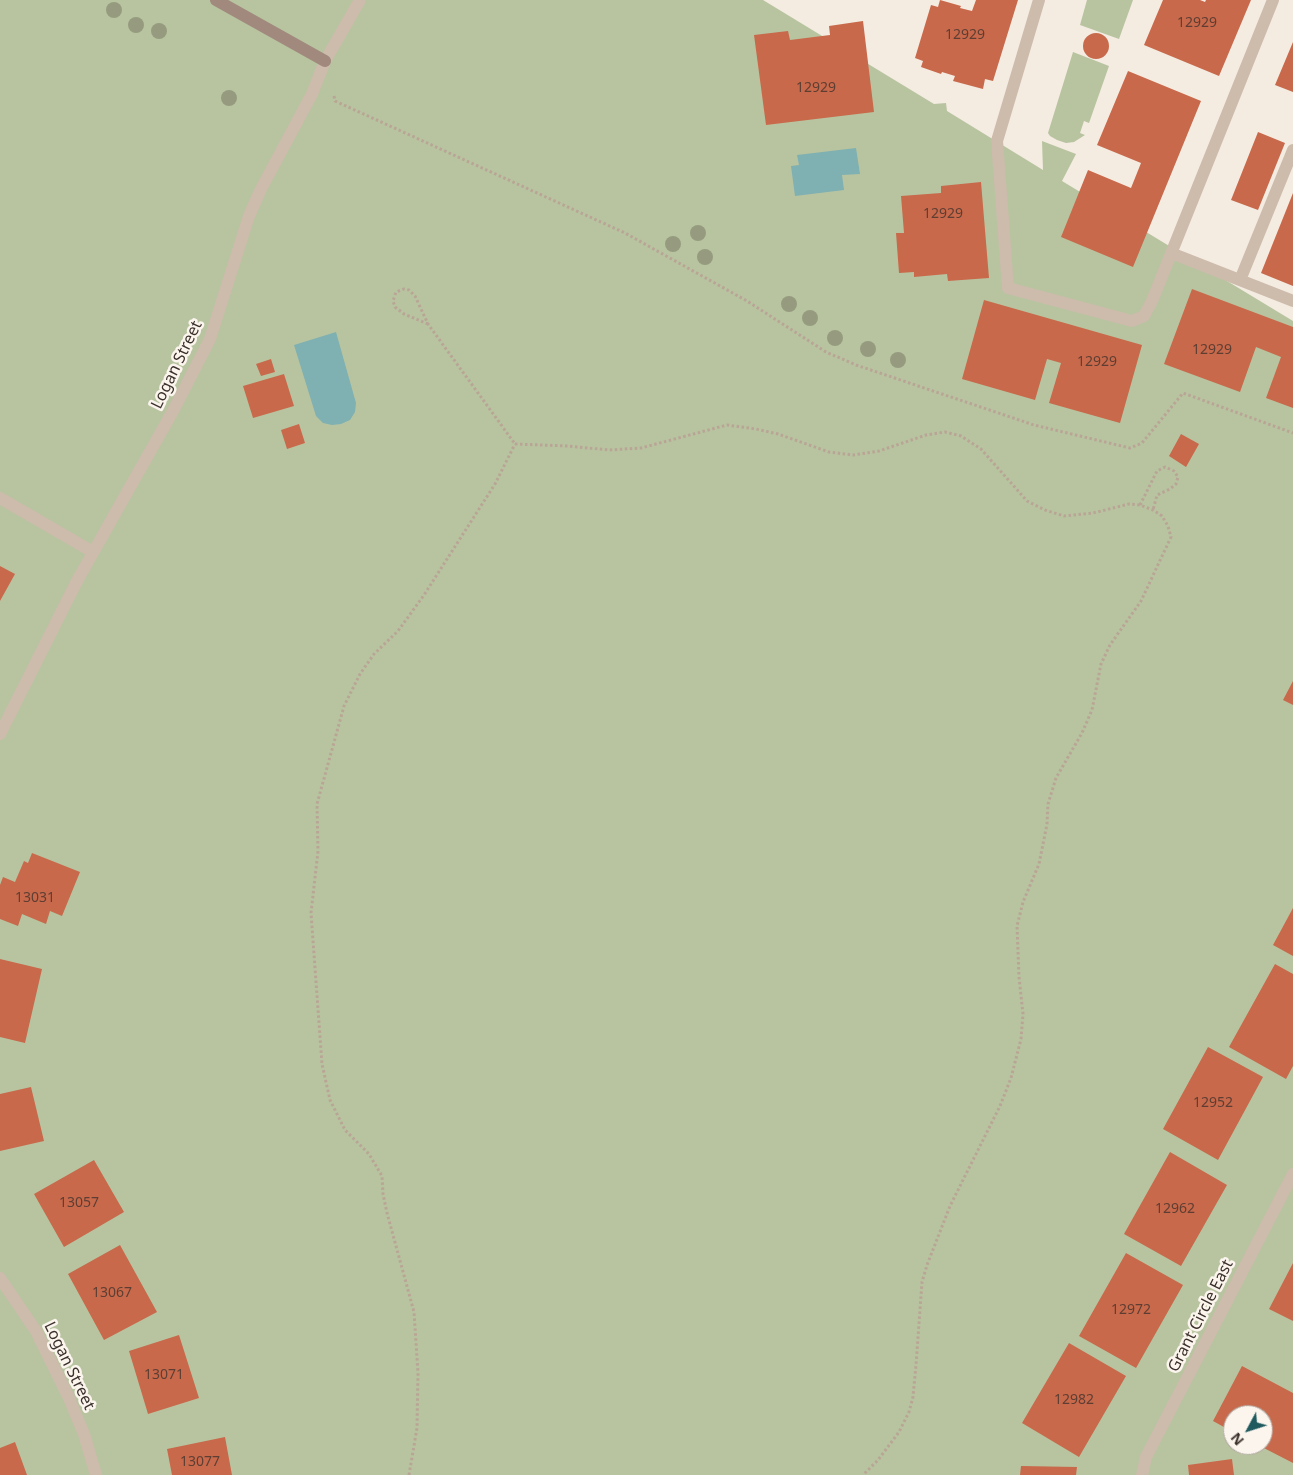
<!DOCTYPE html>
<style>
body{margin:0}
#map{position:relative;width:1293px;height:1475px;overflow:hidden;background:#f4ebe1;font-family:"Noto Sans",sans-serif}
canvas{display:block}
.north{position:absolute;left:1223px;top:1405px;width:50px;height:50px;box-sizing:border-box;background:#fbf5ee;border:1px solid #aea6a0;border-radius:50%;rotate:230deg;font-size:14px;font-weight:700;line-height:20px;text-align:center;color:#3b302b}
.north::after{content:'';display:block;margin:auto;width:18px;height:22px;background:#1f5a5e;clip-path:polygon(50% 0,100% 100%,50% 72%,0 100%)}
</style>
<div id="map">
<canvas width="1293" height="1475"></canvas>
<div class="north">N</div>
</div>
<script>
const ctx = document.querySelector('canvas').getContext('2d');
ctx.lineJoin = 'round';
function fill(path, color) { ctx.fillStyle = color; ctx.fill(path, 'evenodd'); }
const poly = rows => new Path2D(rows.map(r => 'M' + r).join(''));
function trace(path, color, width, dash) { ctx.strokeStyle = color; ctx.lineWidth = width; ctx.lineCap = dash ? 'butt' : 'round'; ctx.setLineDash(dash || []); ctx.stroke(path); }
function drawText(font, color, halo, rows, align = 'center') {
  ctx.font = font + ' "Noto Sans",sans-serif'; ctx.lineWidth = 5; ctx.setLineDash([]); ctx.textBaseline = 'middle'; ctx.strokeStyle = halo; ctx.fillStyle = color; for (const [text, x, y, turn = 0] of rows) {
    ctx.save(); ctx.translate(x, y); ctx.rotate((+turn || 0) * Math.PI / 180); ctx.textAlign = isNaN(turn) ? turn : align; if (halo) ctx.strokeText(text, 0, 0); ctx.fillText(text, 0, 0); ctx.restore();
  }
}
const green = poly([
 [0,0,763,0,934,104,946,103,947,111,1043,170,1042,141,1076,154,1062,181,1293,321,1293,1475,0,1475],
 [1233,1415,1263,1415,1263,1445,1233,1445],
 [1087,0,1133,0,1119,39,1080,25],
 [1073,52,1109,66,1089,123,1084,121,1080,133,1085,135,1074,142,1066,143,1057,140,1050,136,1048,133]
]);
const water = poly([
 [856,148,860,174,842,175,844,190,795,196,791,166,799,165,797,155],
 [336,332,356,403,355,412,350,420,341,424,332,425,323,423,316,416,294,345]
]);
const building = poly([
 [940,0,961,6,960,8,972,11,976,0,1018,0,993,81,985,79,983,89,953,81,955,76,942,72,941,74,921,67,923,61,915,58,931,5,938,7],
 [1163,0,1200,0,1205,2,1206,0,1251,0,1219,76,1144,45],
 [863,21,874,112,766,125,754,35,788,31,790,40,830,35,829,26],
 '1083 46a13 13 0 1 1 26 0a13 13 0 1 1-26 0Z',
 [1293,42,1293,92,1275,85],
 [1128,71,1201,101,1133,267,1061,237,1088,170,1131,188,1141,163,1097,145],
 [1258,132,1285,143,1258,210,1231,200],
 [981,182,989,278,948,281,947,274,914,277,914,272,899,273,896,233,904,233,901,196,941,193,941,186],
 [1293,193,1293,286,1261,273],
 [1192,289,1293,327,1293,408,1266,398,1281,357,1256,347,1240,392,1164,364],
 [984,300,1142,345,1120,423,1049,403,1061,363,1047,359,1035,400,962,379],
 [271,359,275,372,261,376,256,364],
 [284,374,294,406,253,418,243,386],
 [299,424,305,443,287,449,281,430],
 [1181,434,1199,444,1186,467,1169,456],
 [0,566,15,574,0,601],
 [1293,681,1293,705,1283,700],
 [32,853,80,872,62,916,50,911,46,924,22,914,18,926,0,919,0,885,3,877,15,882,24,861,28,863],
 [1293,908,1293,956,1273,945],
 [0,959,42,969,25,1043,0,1037],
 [1275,964,1293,974,1293,1066,1286,1079,1229,1047],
 [1208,1047,1263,1077,1218,1160,1163,1129],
 [31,1087,44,1141,0,1151,0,1094],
 [1170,1152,1227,1185,1181,1266,1124,1234],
 [94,1160,124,1212,64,1247,34,1194],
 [120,1245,157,1312,104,1340,68,1274],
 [1126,1253,1183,1285,1136,1368,1079,1336],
 [1293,1263,1293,1321,1269,1309],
 [179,1335,199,1398,148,1414,129,1351],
 [1069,1343,1126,1376,1079,1457,1022,1423],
 [1242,1366,1293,1393,1293,1463,1258,1445,1263,1445,1263,1415,1233,1415,1233,1432,1213,1421],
 [225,1437,232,1475,172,1475,167,1449],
 [15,1442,27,1475,0,1475,0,1448],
 [1232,1459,1234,1475,1189,1475,1188,1465],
 [1021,1466,1077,1467,1076,1475,1020,1475]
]);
const path = poly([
 [334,96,335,101,625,233,747,301,826,352,856,365,1034,425,1130,448,1142,443,1183,393,1293,433],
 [428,324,404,314,395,307,393,301,396,292,404,289,409,290,415,296,428,324,515,444],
 [515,444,568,446,609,450,641,448,727,425,756,429,778,434,829,452,853,455,879,451,926,435,945,432,961,436,981,449,1027,501,1045,510,1064,516,1093,513,1129,504,1140,505,1153,510,1162,516,1168,526,1171,537,1141,601,1110,645,1101,664,1092,710,1082,733,1056,778,1048,804,1047,824,1039,864,1023,902,1017,926,1019,977,1023,1014,1021,1039,1011,1078,1000,1106,950,1206,927,1265,922,1282,916,1365,913,1397,909,1412,899,1432,878,1460,863,1475],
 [1140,505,1157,471,1165,467,1174,471,1178,477,1176,484,1170,489,1157,495,1153,510],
 [409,1475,417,1428,418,1373,414,1312,387,1213,383,1194,382,1176,369,1154,345,1130,330,1100,322,1064,311,913,318,851,317,804,344,706,360,674,374,654,398,631,424,595,495,484,515,444]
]);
const street = poly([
 [1039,0,997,141,1008,288,1132,321,1144,316,1152,301,1273,0],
 [1171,253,1293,301],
 [1240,280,1293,150],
 [0,498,93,552],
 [0,734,77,581,173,411,210,339,249,216,261,189,312,94,325,61,360,0],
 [0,1278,36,1331,68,1396,84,1434,96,1475],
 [1142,1475,1146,1457,1293,1174]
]);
const secondary = poly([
 [216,0,325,61]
]);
const trees = [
 [114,10],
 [136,25],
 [159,31],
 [229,98],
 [698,233],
 [673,244],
 [705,257],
 [789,304],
 [810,318],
 [835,338],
 [868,349],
 [898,360]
];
const numberNames = [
 ["12929",1197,23],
 ["12929",965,35],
 ["12929",816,88],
 ["12929",943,214],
 ["12929",1212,350],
 ["12929",1097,362],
 ["13031",35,898],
 ["12952",1213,1103],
 ["13057",79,1203],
 ["12962",1175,1209],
 ["13067",112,1293],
 ["12972",1131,1310],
 ["13071",164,1375],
 ["12982",1074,1400],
 ["13077",200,1462]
];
const streetNames = [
 ["Logan Street",177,365,-64],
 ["Grant Circle East",1201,1316,-63],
 ["Logan Street",69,1366,64]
];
fill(green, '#b8c4a0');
fill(water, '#7fb0b2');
fill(building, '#c8694b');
trace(path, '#b9a596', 3, [2.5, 2.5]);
trace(street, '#cdbbac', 12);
trace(secondary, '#a18a7d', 12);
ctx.fillStyle = '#969b7f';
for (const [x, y] of trees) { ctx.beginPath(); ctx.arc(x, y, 8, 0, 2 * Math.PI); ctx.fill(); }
drawText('14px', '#5e3e33', null, numberNames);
drawText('16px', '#3b302b', '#fbf5ee', streetNames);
</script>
